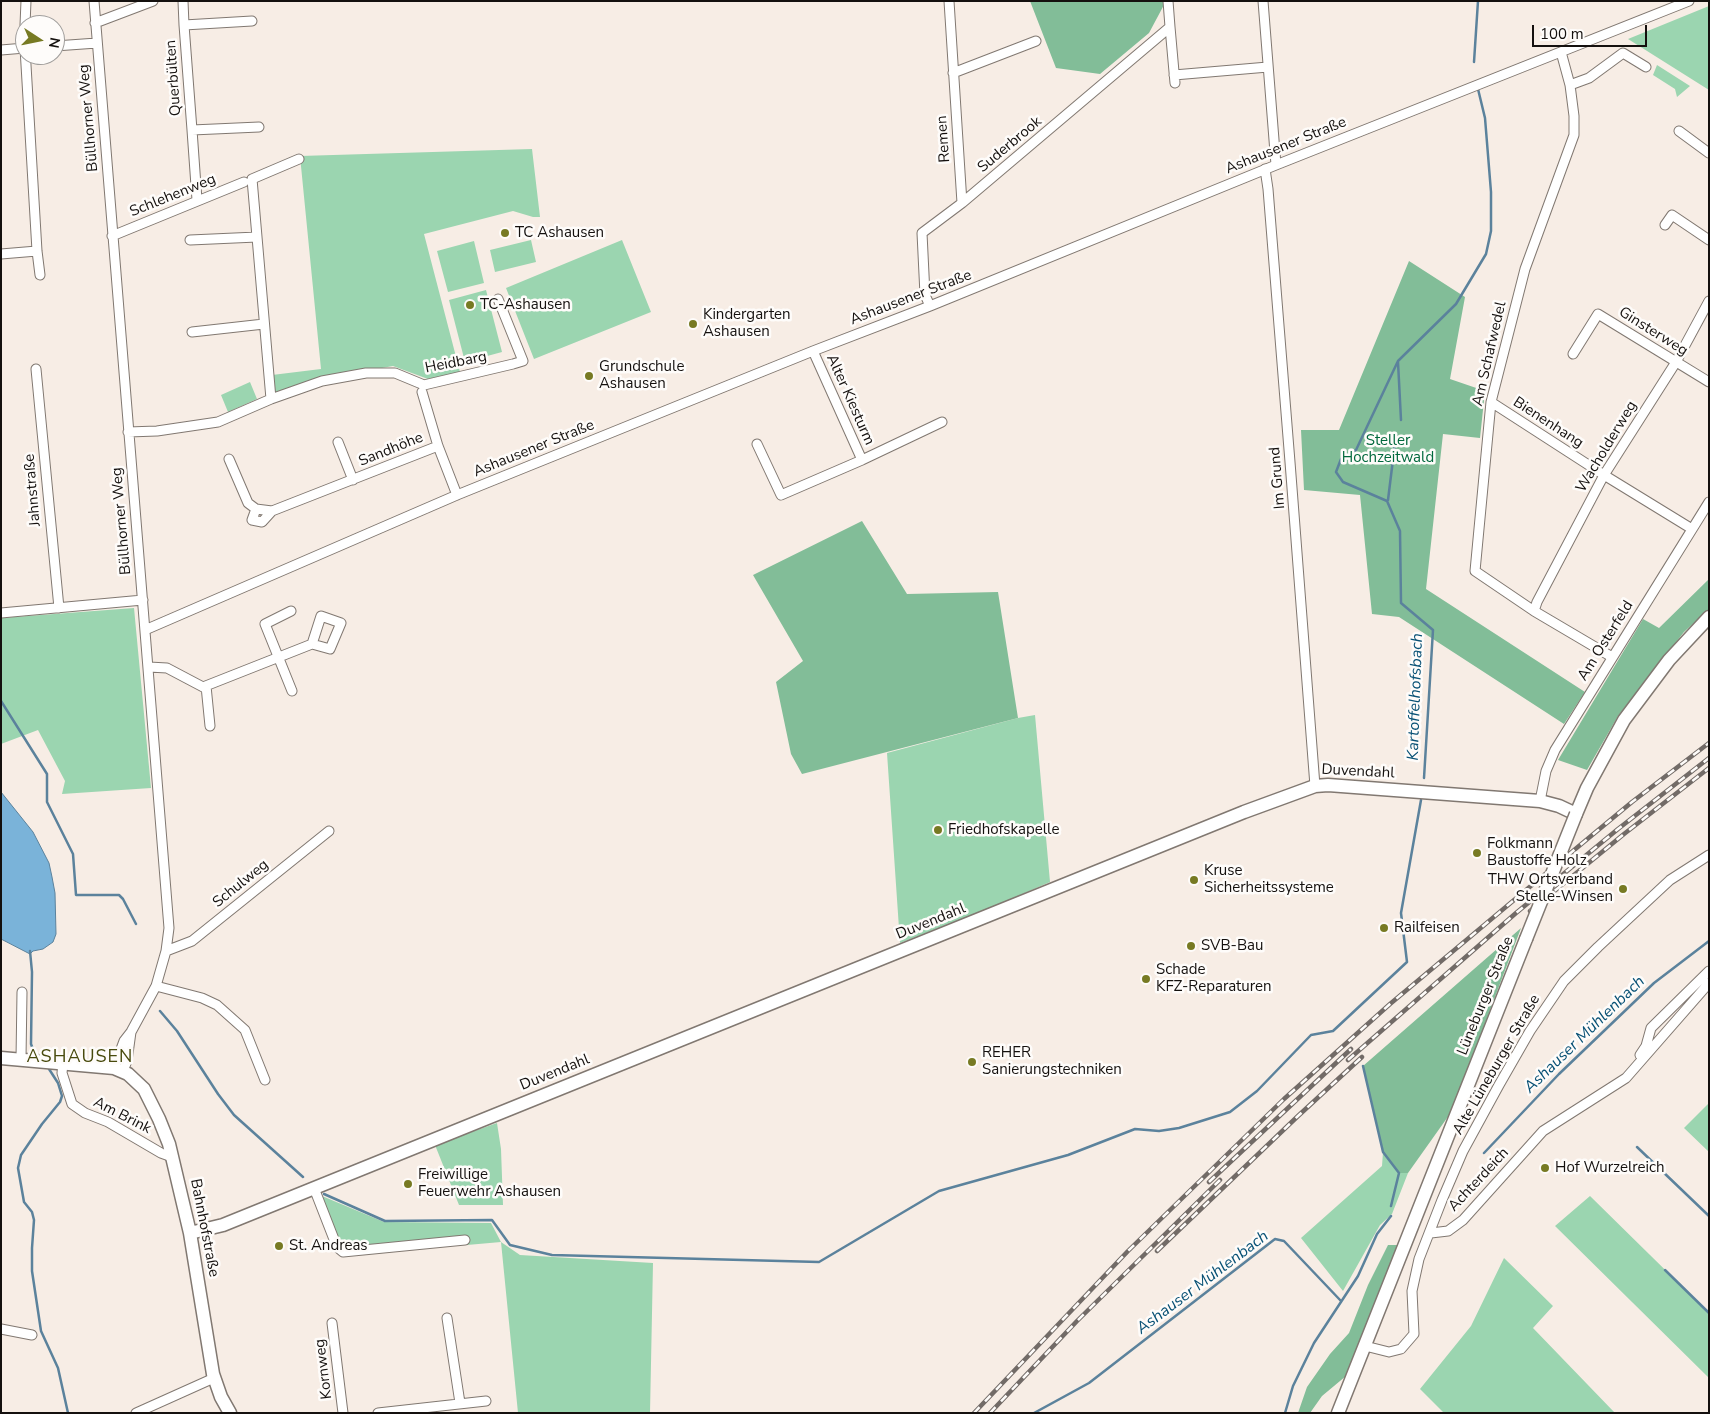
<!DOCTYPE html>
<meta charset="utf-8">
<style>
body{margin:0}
#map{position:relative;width:1710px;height:1414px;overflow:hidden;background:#f7ede5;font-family:"Nunito Sans",sans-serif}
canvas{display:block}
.frame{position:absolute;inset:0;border:2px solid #14100e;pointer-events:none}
.north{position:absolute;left:15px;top:15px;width:50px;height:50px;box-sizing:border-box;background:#fefcfa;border:1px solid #a09e9c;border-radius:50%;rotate:101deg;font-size:14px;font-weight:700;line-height:20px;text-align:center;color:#14100e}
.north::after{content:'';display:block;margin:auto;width:18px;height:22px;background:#777a23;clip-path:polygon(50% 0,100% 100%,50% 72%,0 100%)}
.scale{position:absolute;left:1532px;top:25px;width:115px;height:22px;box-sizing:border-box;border:2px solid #14100e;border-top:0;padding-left:6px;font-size:15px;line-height:18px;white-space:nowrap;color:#14100e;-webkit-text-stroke:4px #fefcfa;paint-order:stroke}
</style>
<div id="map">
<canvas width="1710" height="1414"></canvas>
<div class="frame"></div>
<div class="north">N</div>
<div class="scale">100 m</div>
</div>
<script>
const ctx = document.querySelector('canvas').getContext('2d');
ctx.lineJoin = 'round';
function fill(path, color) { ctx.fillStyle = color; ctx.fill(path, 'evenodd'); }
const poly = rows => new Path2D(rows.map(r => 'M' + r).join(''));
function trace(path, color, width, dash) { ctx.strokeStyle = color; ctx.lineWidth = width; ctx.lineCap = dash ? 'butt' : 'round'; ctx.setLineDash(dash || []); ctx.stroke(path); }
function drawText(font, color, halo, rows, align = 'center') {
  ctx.font = font + ' "Nunito Sans",sans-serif'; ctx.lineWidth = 5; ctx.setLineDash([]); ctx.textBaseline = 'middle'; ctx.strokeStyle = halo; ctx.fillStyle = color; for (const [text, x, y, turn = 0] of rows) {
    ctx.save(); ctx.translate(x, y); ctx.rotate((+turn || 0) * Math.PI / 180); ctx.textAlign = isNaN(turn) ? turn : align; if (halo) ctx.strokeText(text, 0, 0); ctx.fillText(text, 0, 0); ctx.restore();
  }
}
const green = poly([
 [1709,6,1709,90,1628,39],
 [1657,65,1690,86,1677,97,1675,89,1653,75],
 [532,149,540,217,533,217,513,211,424,234,460,372,428,379,393,366,322,379,277,394,274,393,272,375,321,369,300,156],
 [531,240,536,262,495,272,490,250],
 [622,240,651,312,534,359,506,288],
 [474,241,484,283,448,292,437,251],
 [486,290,502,352,465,362,449,300],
 [250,382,257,399,228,412,221,395],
 [134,608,151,788,62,794,65,781,38,730,1,744,1,618],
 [1035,715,1050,882,988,909,900,943,887,753,1018,718],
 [1709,1103,1709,1152,1684,1128],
 [497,1123,501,1149,503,1205,459,1205,435,1145],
 [1383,1152,1399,1173,1408,1173,1392,1214,1380,1225,1343,1291,1301,1238,1382,1166],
 [322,1196,384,1222,491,1223,501,1242,520,1255,653,1263,650,1413,518,1413,501,1242,467,1245,466,1236,349,1250,339,1244],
 [1590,1196,1709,1313,1709,1378,1555,1226],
 [1504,1258,1553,1306,1533,1328,1615,1413,1444,1413,1420,1389,1471,1326]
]);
const forest = poly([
 [1030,1,1165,1,1165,3,1149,33,1100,74,1056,68],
 [1409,261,1465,297,1450,379,1485,391,1480,438,1443,434,1426,589,1585,692,1564,724,1399,617,1372,614,1360,495,1304,490,1301,430,1339,430],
 [862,521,907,594,998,592,1018,718,802,774,791,754,776,682,803,661,753,575],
 [1709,579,1709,609,1684,632,1618,716,1587,770,1558,760,1643,619,1659,628],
 [1521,928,1452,1111,1408,1173,1399,1173,1383,1152,1363,1066],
 [1388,1245,1401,1245,1346,1376,1322,1396,1310,1413,1298,1413,1307,1387,1330,1354,1349,1333,1368,1285]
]);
const water = poly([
 [1,792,33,832,49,863,52,877,55,893,56,934,53,942,43,949,33,951,30,954,1,939,1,792]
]);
const stream = poly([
 [1474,62,1478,1],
 [1398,362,1401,420],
 [1388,500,1396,435],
 [1,701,47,774,47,802,73,854,76,895,119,895,123,899,136,924],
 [1424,778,1433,630,1401,603,1400,531,1387,501,1343,482,1336,472,1341,459,1356,450,1398,361,1456,304,1486,254,1491,231,1491,192,1485,118,1478,89],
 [30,951,32,972,31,1044,34,1052],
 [160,1011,177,1031,218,1094,234,1115,303,1177],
 [1363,1066,1383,1152,1399,1173,1391,1206],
 [49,1069,58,1083,62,1096,60,1102,42,1124,21,1155,18,1168,24,1202,32,1212,34,1220,32,1248,32,1271,41,1331,58,1368,68,1413],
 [1637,1147,1709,1216],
 [1484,1153,1559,1074,1654,983,1709,941],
 [324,1194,385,1221,492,1220,510,1245,552,1255,819,1262,939,1191,1068,1155,1135,1129,1159,1131,1179,1128,1230,1112,1257,1091,1311,1035,1333,1031,1407,962,1401,913,1421,800],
 [1665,1270,1709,1313],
 [1034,1413,1089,1383,1275,1239,1284,1241,1341,1301],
 [1285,1413,1293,1386,1314,1343,1358,1276,1377,1234,1391,1216]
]);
const street = poly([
 [94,1,169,928,166,951,156,986,131,1032,124,1041,114,1068],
 [183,1,184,25,252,21],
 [949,1,962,203],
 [1263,1,1276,165],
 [95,23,153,1],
 [25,25,26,1],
 [184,25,192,130],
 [1170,27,1175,83],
 [25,30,25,48,37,251,40,275],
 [55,46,97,43],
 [1,50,25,48],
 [1561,52,1570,85,1574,116,1574,135,1525,269,1491,402,1475,571,1534,611,1612,657],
 [953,73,1036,41],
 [1174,75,1268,67],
 [1570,85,1589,78,1623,53,1646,67],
 [1679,131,1709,153],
 [1265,169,1268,189,1290,462,1315,786],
 [197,200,192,130,259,127],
 [1665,225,1672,215,1709,240],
 [112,236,244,182],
 [190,240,257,237],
 [1,254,37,251],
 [930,306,925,295,922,233,962,203,1170,27,1168,1],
 [192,332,264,324],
 [813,351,862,460,942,422],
 [1573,354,1598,314,1709,382],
 [36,369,59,608],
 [422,392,438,446,457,495],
 [271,399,252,179,299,159],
 [1491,402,1604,475,1692,529],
 [128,432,157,431,218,422,271,399,322,381,366,373,395,373,424,385,513,364,523,361,498,299],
 [338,442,353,480],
 [757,444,781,495,862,460],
 [229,459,248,503,256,509,272,511,438,446],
 [256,509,252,520,262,522,272,511],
 [291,611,265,624,292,691],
 [1534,611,1537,602,1604,475,1676,362,1709,301],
 [1,613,143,600],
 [145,630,457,495,813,351,930,306,1276,165,1689,1],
 [149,667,167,668,203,687,312,644,330,649,341,623,321,616,312,644],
 [206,686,210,726],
 [1540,801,1546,771,1555,750,1709,502],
 [166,951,192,941,329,831],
 [156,986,202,998,217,1005,245,1030,265,1080],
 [1640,1055,1646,1046,1651,1028,1709,971],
 [21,1059,22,992],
 [63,1063,62,1073,72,1104,85,1113,108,1122,161,1153,172,1157],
 [123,1071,127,1061,131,1032],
 [314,1188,337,1247,343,1252,465,1240],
 [1431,1233,1448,1231,1463,1220,1543,1131,1626,1078,1709,983],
 [447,1318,460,1403],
 [332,1323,343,1413],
 [1,1329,32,1335],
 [1365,1346,1389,1352,1401,1349,1414,1334,1412,1291,1419,1259,1442,1200,1463,1151,1499,1085,1530,1031,1564,981,1598,947,1670,880,1709,855],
 [136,1413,214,1378],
 [378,1413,486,1401]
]);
const secondary = poly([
 [1,1058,114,1068,128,1074,144,1089,159,1119,169,1144,190,1233,213,1374,221,1397,230,1413],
 [190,1233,223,1225,1244,812,1315,786,1328,785,1540,801,1559,806,1576,814,1587,788,1624,720,1669,660,1709,617],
 [1338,1413,1526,939]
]);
const rail = poly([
 [1530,911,1624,834,1709,768],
 [1348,1060,1516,913,1618,829,1709,758],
 [1209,1182,1351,1049],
 [1157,1251,1298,1116,1362,1057],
 [974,1413,1128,1251,1284,1099,1390,1004,1532,885,1632,802,1709,743],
 [990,1413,1077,1321,1220,1180]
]);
const secondaryBridge = poly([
 [1526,939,1576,814]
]);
const markers = [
 [505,233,5,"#777a23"],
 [470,305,5,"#777a23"],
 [693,324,5,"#777a23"],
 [589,376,5,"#777a23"],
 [938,830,5,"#777a23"],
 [1477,853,5,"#777a23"],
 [1194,880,5,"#777a23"],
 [1623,889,5,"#777a23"],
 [1384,928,5,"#777a23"],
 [1191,946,5,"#777a23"],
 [1146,979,5,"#777a23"],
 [972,1062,5,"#777a23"],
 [1545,1168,5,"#777a23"],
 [408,1184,5,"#777a23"],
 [279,1246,5,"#777a23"]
];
const streetNames = [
 ["Querbülten",174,78,-94],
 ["Büllhorner Weg",89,118,-95],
 ["Remen",944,139,-94],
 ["Suderbrook",1010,145,-40],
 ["Ashausener Straße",1286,146,-22],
 ["Schlehenweg",173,196,-22],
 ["Ashausener Straße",911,298,-21],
 ["Ginsterweg",1653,332,32],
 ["Am Schafwedel",1490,354,-77],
 ["Heidbarg",456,363,-11],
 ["Alter Kiesturm",850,400,66],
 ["Bienenhang",1548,423,33],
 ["Wacholderweg",1607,447,-59],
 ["Ashausener Straße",534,449,-22],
 ["Sandhöhe",391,450,-22],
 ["Im Grund",1278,478,-95],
 ["Jahnstraße",33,490,-95],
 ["Büllhorner Weg",122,521,-95],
 ["Am Osterfeld",1606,641,-58],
 ["Duvendahl",1358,772,3],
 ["Schulweg",241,884,-39],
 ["Duvendahl",931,922,-22],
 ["Lüneburger Straße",1486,996,-68],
 ["Alte Lüneburger Straße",1497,1065,-60],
 ["Duvendahl",555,1073,-22],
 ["Am Brink",122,1116,27],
 ["Achterdeich",1479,1180,-47],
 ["Bahnhofstraße",204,1228,79],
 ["Kornweg",324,1369,-97]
];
const poiNames = [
 ["TC Ashausen",515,233],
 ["TC-Ashausen",480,305],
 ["Kindergarten",703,315],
 ["Ashausen",703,332],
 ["Grundschule",599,367],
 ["Ashausen",599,384],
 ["Friedhofskapelle",948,830],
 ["Folkmann",1487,844],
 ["Baustoffe Holz",1487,861],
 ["Kruse",1204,871],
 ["Sicherheitssysteme",1204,888],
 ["THW Ortsverband",1613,880,"right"],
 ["Stelle-Winsen",1613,897,"right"],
 ["Railfeisen",1394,928],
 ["SVB-Bau",1201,946],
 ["Schade",1156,970],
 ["KFZ-Reparaturen",1156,987],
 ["REHER",982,1053],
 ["Sanierungstechniken",982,1070],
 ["Hof Wurzelreich",1555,1168],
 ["Freiwillige",418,1175],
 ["Feuerwehr Ashausen",418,1192],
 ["St. Andreas",289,1246]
];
const parkNames = [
 ["Steller",1388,441],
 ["Hochzeitwald",1388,458]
];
const waterNames = [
 ["Kartoffelhofsbach",1416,697,-88],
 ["Ashauser Mühlenbach",1585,1035,-44],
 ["Ashauser Mühlenbach",1203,1283,-37]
];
const quarterNames = [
 ["ASHAUSEN",80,1058]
];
fill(green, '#9bd5b0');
fill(forest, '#82bd98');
fill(water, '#7ab3d9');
trace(water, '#5b829c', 1);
trace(stream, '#5b829c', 2.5);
trace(street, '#817871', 11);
trace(secondary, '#817871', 15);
trace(street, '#fff', 9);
trace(secondary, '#fff', 12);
trace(rail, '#726b67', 4.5);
trace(rail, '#fefcfa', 2.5, [8]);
trace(secondaryBridge, '#817871', 15, []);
trace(secondaryBridge, '#fff', 12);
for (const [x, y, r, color] of markers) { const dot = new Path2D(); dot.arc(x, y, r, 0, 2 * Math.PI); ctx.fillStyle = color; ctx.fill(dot); trace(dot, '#fefcfa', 2); }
drawText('15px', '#14100e', '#fefcfa', streetNames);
drawText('15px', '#14100e', '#fefcfa', poiNames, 'left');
drawText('15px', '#00683c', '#fefcfa', parkNames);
drawText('italic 16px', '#085175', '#fefcfa', waterNames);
ctx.letterSpacing = '1px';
drawText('18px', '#484a0d', '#fefcfa', quarterNames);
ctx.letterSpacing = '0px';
</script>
